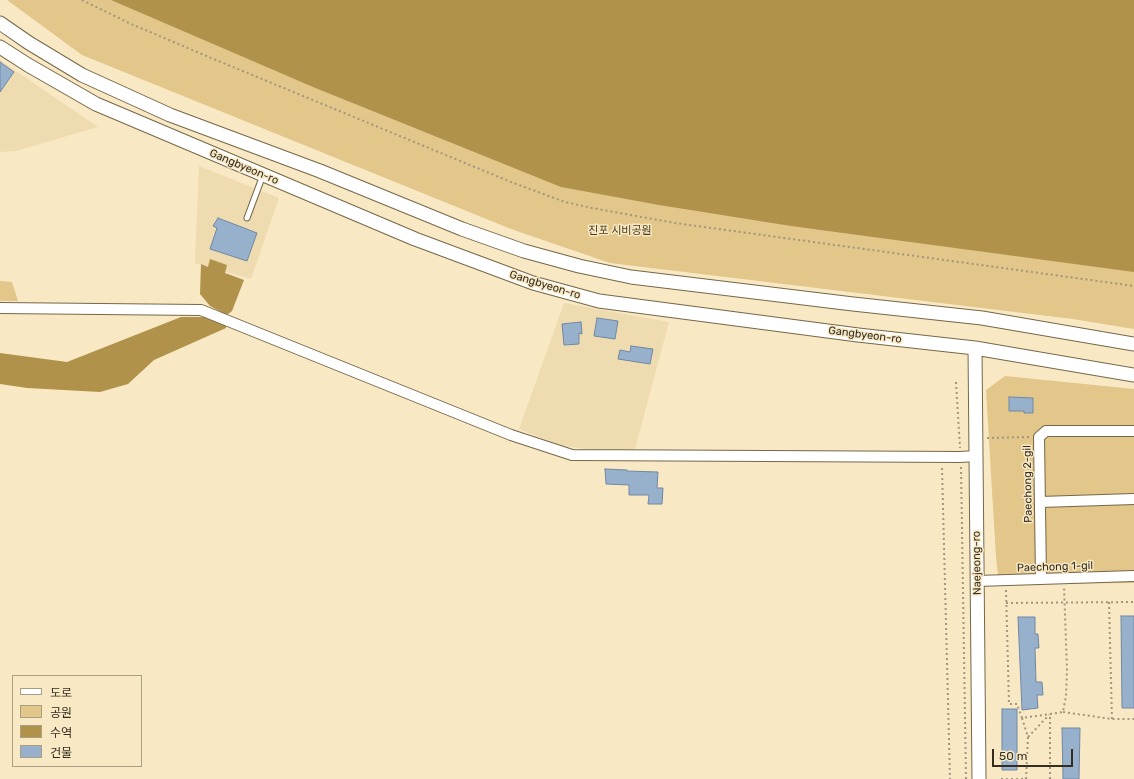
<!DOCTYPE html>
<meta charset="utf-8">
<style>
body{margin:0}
#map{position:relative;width:1134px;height:779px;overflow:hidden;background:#f8e8c4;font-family:Rubik,"Noto Sans KR",sans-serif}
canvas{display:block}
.legend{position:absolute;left:12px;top:675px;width:130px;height:92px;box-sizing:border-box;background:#f8e8c4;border:1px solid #aa9e83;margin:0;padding:5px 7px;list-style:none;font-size:12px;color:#342e21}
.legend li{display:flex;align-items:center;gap:8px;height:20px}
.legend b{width:20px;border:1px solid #aa9e83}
.scale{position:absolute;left:992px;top:749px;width:81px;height:18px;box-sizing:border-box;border:2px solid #342e21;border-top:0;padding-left:5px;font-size:12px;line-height:14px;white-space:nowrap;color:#342e21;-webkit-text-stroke:3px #f8e8c4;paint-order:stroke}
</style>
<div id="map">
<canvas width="1134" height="779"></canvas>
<ul class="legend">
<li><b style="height:5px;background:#fff"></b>도로</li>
<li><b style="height:11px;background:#e2c68a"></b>공원</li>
<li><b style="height:11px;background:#b1924b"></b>수역</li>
<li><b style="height:11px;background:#97b1cd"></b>건물</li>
</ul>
<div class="scale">50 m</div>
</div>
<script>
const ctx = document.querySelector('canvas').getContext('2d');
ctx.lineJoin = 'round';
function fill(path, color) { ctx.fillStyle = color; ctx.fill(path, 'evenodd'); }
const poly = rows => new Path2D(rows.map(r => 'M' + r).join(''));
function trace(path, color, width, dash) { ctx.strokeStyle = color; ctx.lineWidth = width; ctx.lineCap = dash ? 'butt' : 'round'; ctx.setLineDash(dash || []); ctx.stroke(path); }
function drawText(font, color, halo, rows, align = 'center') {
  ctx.font = font + ' Rubik,"Noto Sans KR",sans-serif'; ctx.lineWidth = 3; ctx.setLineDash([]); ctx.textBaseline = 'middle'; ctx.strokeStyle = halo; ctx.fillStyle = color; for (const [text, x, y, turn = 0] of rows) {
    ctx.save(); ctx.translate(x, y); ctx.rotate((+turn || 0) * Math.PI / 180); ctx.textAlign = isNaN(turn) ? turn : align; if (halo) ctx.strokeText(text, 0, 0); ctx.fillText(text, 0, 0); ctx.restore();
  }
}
const built = poly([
 [0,60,98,127,16,151,0,152],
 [199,166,279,198,251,279,195,263],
 [564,303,669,322,635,449,595,450,562,446,519,429]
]);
const green = poly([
 [7,0,1134,0,1134,329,1073,319,610,263,511,229,82,55],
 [0,281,12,282,18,301,0,301],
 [1005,376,1134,389,1134,583,999,584,996,557,986,390]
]);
const water = poly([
 [111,0,1134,0,1134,272,791,226,659,205,561,187,313,87],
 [210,259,227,265,225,273,244,280,232,311,227,315,210,306,200,294,201,264,208,267],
 [181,317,206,317,226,323,226,328,154,360,128,384,100,392,27,388,0,384,0,353,67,362]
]);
const building = poly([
 [0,62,14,72,0,92,0,62],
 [218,218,257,233,247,261,210,249,217,228,213,226,218,218],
 [597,318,618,321,615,339,594,336,597,318],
 [581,322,582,334,579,333,579,344,564,345,562,324,581,322],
 [631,346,653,349,650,364,618,359,620,350,630,352,631,346],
 [1009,397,1033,398,1033,413,1024,413,1024,411,1009,411,1009,397],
 [605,469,627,470,627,471,658,472,657,488,663,488,662,504,648,504,649,495,629,495,629,485,606,484,605,469],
 [1121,616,1134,616,1134,708,1122,708,1121,616],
 [1018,617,1035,617,1035,634,1038,634,1039,648,1035,648,1036,682,1042,682,1043,695,1037,695,1038,708,1022,710,1018,617],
 [1002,709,1017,709,1017,770,1002,770,1002,709],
 [1062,728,1080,728,1079,779,1063,779,1062,728]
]);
const path = poly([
 [82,0,129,23,204,55,511,182,565,202,592,208,675,223,1134,286],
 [956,382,960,448],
 [987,438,1030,437],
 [961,467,966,779],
 [942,468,950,779],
 [1006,590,1009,704,1017,704,1022,718,1050,714],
 [1109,602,1112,719],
 [1006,603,1134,602],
 [1063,712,1112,719,1134,719],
 [1028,737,1049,715],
 [1001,779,1026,779,1028,737,1022,718],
 [1050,779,1050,714,1063,712,1066,696,1067,670,1064,587]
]);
const service = poly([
 [247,218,263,175]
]);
const minor = poly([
 [0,308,201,310,511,435,572,455,960,457,976,456],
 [1040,502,1134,499],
 [1041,579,1039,437,1046,431,1134,431],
 [977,581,1134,576]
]);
const tertiary = poly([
 [0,23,29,43,82,75,170,115,320,171,462,229,524,251,579,266,631,277,853,304,982,318,1134,344],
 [0,47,28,65,96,104,415,239,533,283,599,301,858,335,975,348,1134,375],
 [975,348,979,779]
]);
const streetNames = [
 ["Gangbyeon-ro",244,167,23],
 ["Gangbyeon-ro",545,285,17],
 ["Gangbyeon-ro",865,335,7],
 ["Paechong 2-gil",1028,484,-91],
 ["Naejeong-ro",977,563,-91],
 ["Paechong 1-gil",1055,567,-2]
];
const parkNames = [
 ["진포 시비공원",620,231]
];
fill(built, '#efdbb0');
fill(green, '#e2c68a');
fill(water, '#b1924b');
fill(building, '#97b1cd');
trace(building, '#7088a3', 1);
trace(service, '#766748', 7);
trace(minor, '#766748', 12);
trace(tertiary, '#766748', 15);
trace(path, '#a2967d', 2, [2, 3]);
trace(service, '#fff', 5);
trace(minor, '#fff', 10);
trace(tertiary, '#fff', 13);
drawText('11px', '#342e21', '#f8e8c4', streetNames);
drawText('11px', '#473a1a', '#f8e8c4', parkNames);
</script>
